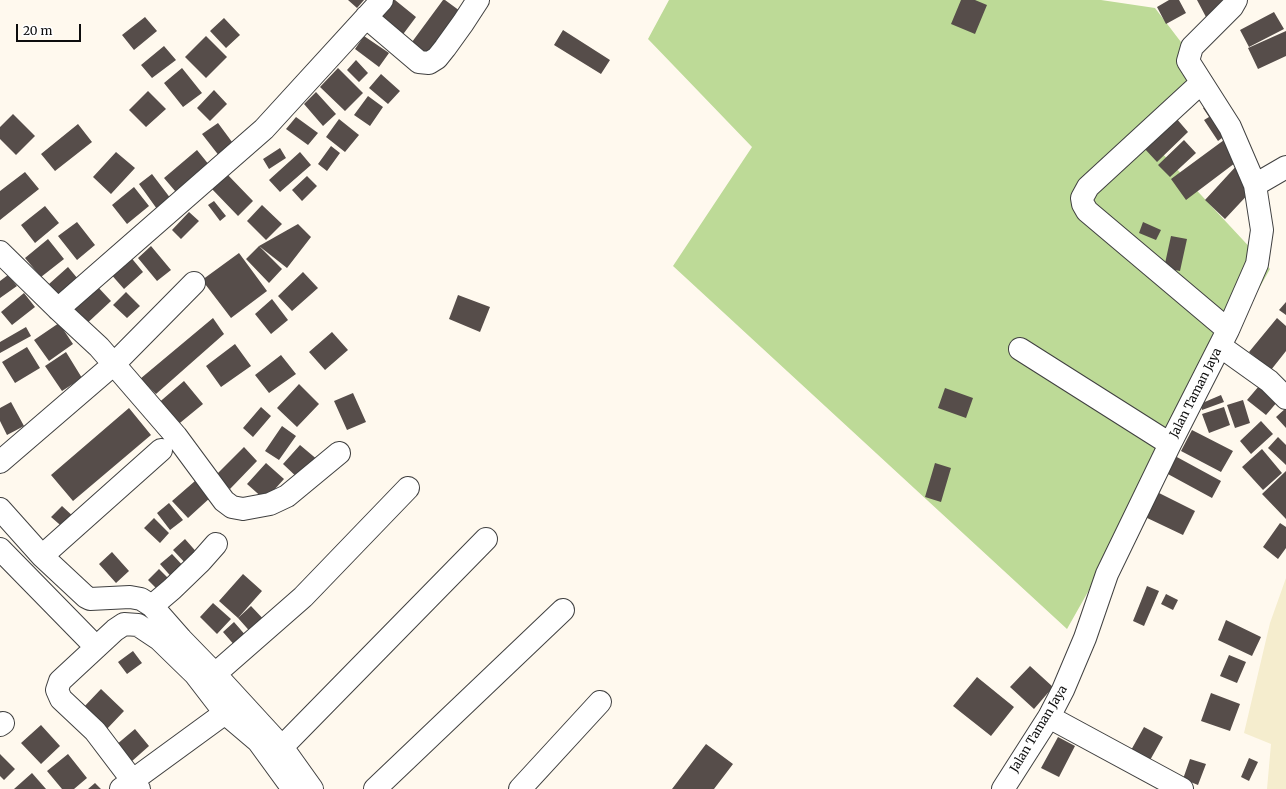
<!DOCTYPE html>
<style>
body{margin:0}
#map{position:relative;width:1286px;height:789px;overflow:hidden;background:#fff9ee;font-family:Merriweather,serif}
canvas{display:block}
.scale{position:absolute;left:16px;top:24px;width:65px;height:18px;box-sizing:border-box;border:2px solid #0d0d0d;border-top:0;padding-left:5px;font-size:12px;line-height:14px;white-space:nowrap;color:#0d0d0d;-webkit-text-stroke:3px #fff;paint-order:stroke}
</style>
<div id="map">
<canvas width="1286" height="789"></canvas>
<div class="scale">20 m</div>
</div>
<script>
const ctx = document.querySelector('canvas').getContext('2d');
ctx.lineJoin = 'round';
function fill(path, color) { ctx.fillStyle = color; ctx.fill(path, 'evenodd'); }
const poly = rows => new Path2D(rows.map(r => 'M' + r).join(''));
function trace(path, color, width, dash) { ctx.strokeStyle = color; ctx.lineWidth = width; ctx.lineCap = dash ? 'butt' : 'round'; ctx.setLineDash(dash || []); ctx.stroke(path); }
function drawText(font, color, halo, rows, align = 'center') {
  ctx.font = font + ' Merriweather,serif'; ctx.lineWidth = 4; ctx.setLineDash([]); ctx.textBaseline = 'middle'; ctx.strokeStyle = halo; ctx.fillStyle = color; for (const [text, x, y, turn = 0] of rows) {
    ctx.save(); ctx.translate(x, y); ctx.rotate((+turn || 0) * Math.PI / 180); ctx.textAlign = isNaN(turn) ? turn : align; if (halo) ctx.strokeText(text, 0, 0); ctx.fillText(text, 0, 0); ctx.restore();
  }
}
const farmland = poly([
 [1286,578,1286,789,1267,789,1271,744,1244,733,1270,623]
]);
const forest = poly([
 [669,0,1101,0,1155,8,1200,67,1147,137,1270,269,1067,629,673,266,752,147,648,39]
]);
const building = poly([
 [348,0,364,0,357,8],
 [390,0,395,0,416,17,401,37,376,17],
 [443,0,445,0,460,11,429,55,412,42],
 [961,0,975,0,987,5,975,34,951,24],
 [1169,0,1179,0,1186,13,1166,24,1157,7],
 [1197,0,1225,0,1220,9,1206,17],
 [1274,12,1284,29,1249,47,1240,30],
 [145,17,157,31,134,50,122,35],
 [224,18,240,35,226,48,210,31],
 [563,30,610,60,601,74,554,45],
 [1286,31,1286,56,1258,69,1248,48],
 [206,36,227,57,206,78,185,57],
 [364,36,389,53,379,67,355,49],
 [164,46,176,60,152,78,141,65],
 [356,60,368,73,359,82,347,70],
 [182,68,202,93,183,107,164,83],
 [338,68,363,93,345,111,320,87],
 [381,74,400,91,388,104,369,88],
 [214,90,227,104,210,121,197,108],
 [148,91,166,109,146,127,129,110],
 [316,92,336,114,323,126,304,104],
 [368,96,383,107,370,126,354,115],
 [1210,104,1230,132,1218,141,1204,120,1209,117,1203,108],
 [13,114,35,136,16,155,0,139,0,127],
 [296,117,318,133,308,145,286,129],
 [1176,118,1188,132,1157,162,1144,148],
 [339,119,359,135,345,152,326,137],
 [218,123,235,146,220,157,202,134],
 [78,124,92,142,55,171,41,154],
 [1184,140,1196,153,1170,177,1158,165],
 [1224,140,1239,160,1186,200,1171,179],
 [331,146,340,153,327,171,318,164],
 [280,148,286,158,269,169,263,159],
 [197,150,214,171,181,198,164,178],
 [116,152,135,168,111,194,93,177],
 [300,152,311,165,280,192,269,180],
 [1239,163,1253,189,1225,219,1205,200],
 [25,172,39,189,0,220,0,191],
 [226,173,253,201,238,216,211,188],
 [152,174,171,199,157,209,139,184],
 [307,176,317,186,302,201,292,190],
 [134,187,149,206,127,224,112,205],
 [214,201,226,216,220,221,208,205],
 [262,205,282,224,266,240,247,221],
 [45,206,59,223,35,243,21,225],
 [189,212,199,221,181,239,172,230],
 [77,222,95,245,77,260,58,236],
 [1143,222,1161,230,1156,240,1139,233],
 [298,224,311,237,287,268,259,246,282,269,269,283,246,259,259,246],
 [1171,236,1187,239,1180,271,1164,268],
 [48,239,64,259,41,277,25,258],
 [151,246,171,270,157,281,138,258],
 [239,253,267,291,231,318,202,280],
 [129,255,143,272,124,289,109,272],
 [68,267,83,285,64,301,49,284],
 [303,272,318,288,292,311,278,296],
 [8,275,17,286,0,298,0,281],
 [96,285,111,301,82,328,67,312],
 [126,292,140,306,127,318,113,305],
 [24,293,35,307,12,325,1,312],
 [458,295,490,307,480,332,449,319],
 [272,299,288,320,271,334,255,314],
 [1286,302,1286,315,1279,310],
 [213,318,224,334,156,394,140,379],
 [1277,318,1286,326,1286,351,1271,370,1249,352],
 [59,323,73,344,49,361,34,340],
 [26,327,31,336,0,353,0,342],
 [332,332,348,350,325,370,309,352],
 [235,344,251,366,221,387,206,366],
 [27,347,40,368,15,383,2,362],
 [66,352,82,378,62,391,45,366],
 [281,355,296,374,269,393,255,375],
 [184,381,203,404,175,427,156,405],
 [299,384,319,404,297,427,277,408],
 [1259,386,1278,401,1266,415,1247,400],
 [945,388,973,398,966,418,938,408],
 [353,393,366,422,347,430,334,401],
 [1221,395,1224,402,1202,410,1200,404],
 [1243,400,1250,423,1235,428,1227,405],
 [11,402,24,426,7,435,0,421,0,408],
 [261,407,271,416,253,437,243,428],
 [1224,407,1230,425,1209,433,1202,414],
 [129,408,151,435,73,501,51,475],
 [1286,408,1286,428,1276,417],
 [1261,421,1273,434,1251,454,1240,441],
 [282,426,296,436,279,460,265,451],
 [1192,430,1233,451,1221,472,1181,451],
 [1278,437,1286,445,1286,465,1268,448],
 [300,445,319,461,301,481,283,464],
 [244,447,257,461,230,489,216,475],
 [1262,449,1282,473,1263,490,1242,467],
 [1175,456,1221,481,1212,498,1166,473],
 [266,463,284,479,265,500,247,484],
 [935,463,951,468,941,502,925,497],
 [1286,471,1286,519,1262,494],
 [195,481,211,497,188,518,172,501],
 [1155,491,1195,511,1183,535,1143,516],
 [169,503,183,520,170,530,157,513],
 [62,506,76,519,66,530,51,517],
 [154,518,169,533,160,543,144,528],
 [1280,523,1286,527,1286,548,1278,559,1263,547],
 [185,539,200,556,188,566,173,550],
 [112,552,129,571,116,583,99,564],
 [172,554,187,570,175,581,160,564],
 [159,569,173,583,162,594,148,580],
 [243,574,262,591,238,618,219,601],
 [1147,586,1159,591,1144,626,1133,621],
 [1166,594,1178,600,1173,610,1161,604],
 [213,603,231,619,217,634,200,617],
 [251,606,268,624,254,636,238,618],
 [1226,620,1261,637,1252,656,1218,640],
 [234,622,247,637,236,647,223,632],
 [133,651,142,663,127,674,118,662],
 [1229,655,1246,662,1237,683,1220,676],
 [1030,666,1053,687,1034,709,1010,687],
 [977,677,1014,707,991,736,953,706],
 [101,689,124,711,105,731,82,709],
 [1211,693,1240,704,1230,731,1201,721],
 [41,725,60,746,41,764,21,743],
 [1144,727,1163,737,1149,762,1130,752],
 [135,729,149,746,131,762,116,745],
 [1058,737,1075,746,1059,777,1041,768],
 [706,744,733,764,714,789,672,789],
 [0,754,15,769,4,780,0,776],
 [68,754,87,778,74,789,62,789,47,771],
 [1249,758,1258,762,1249,781,1241,777],
 [1190,759,1206,764,1198,785,1183,779],
 [32,773,46,789,14,789],
 [95,783,101,789,88,789]
]);
const street = poly([
 [366,17,419,62,429,63,437,58,445,48,463,23,478,0],
 [1201,83,1088,187,1082,198,1083,204,1087,211,1228,330],
 [1255,185,1286,167],
 [0,252,58,309,99,347,176,436,224,501,232,507,243,509,270,504,287,496,339,453],
 [58,309,264,129,382,0],
 [1220,346,1269,381,1286,398],
 [1020,349,1170,444],
 [0,462,114,364,194,283],
 [0,509,42,556,86,597,90,599,130,597,141,599,152,606,181,639,215,674,282,747,312,789],
 [0,549,96,647],
 [42,556,161,450],
 [152,606,172,589,201,561,216,544],
 [215,674,303,597,408,488],
 [1049,717,1182,789],
 [0,725,3,723],
 [282,747,486,539],
 [121,789,225,713],
 [139,789,95,731,61,699,57,690,60,681,115,630,124,624,138,625,159,639,195,674,225,713,258,741,293,789],
 [375,789,563,610],
 [520,789,600,702],
 [1003,789,1049,717,1063,690,1085,638,1107,574,1170,444,1228,330,1257,264,1262,230,1255,185,1230,127,1188,61,1192,47,1232,7,1236,0]
]);
const streetNames = [
 ["Jalan Taman Jaya",1196,393,-63],
 ["Jalan Taman Jaya",1039,729,-59]
];
fill(farmland, '#f5edce');
fill(forest, '#bdda97');
fill(building, '#564d4a');
trace(street, '#404040', 24);
trace(street, '#fff', 22);
drawText('12px', '#0d0d0d', '#fff', streetNames);
</script>
